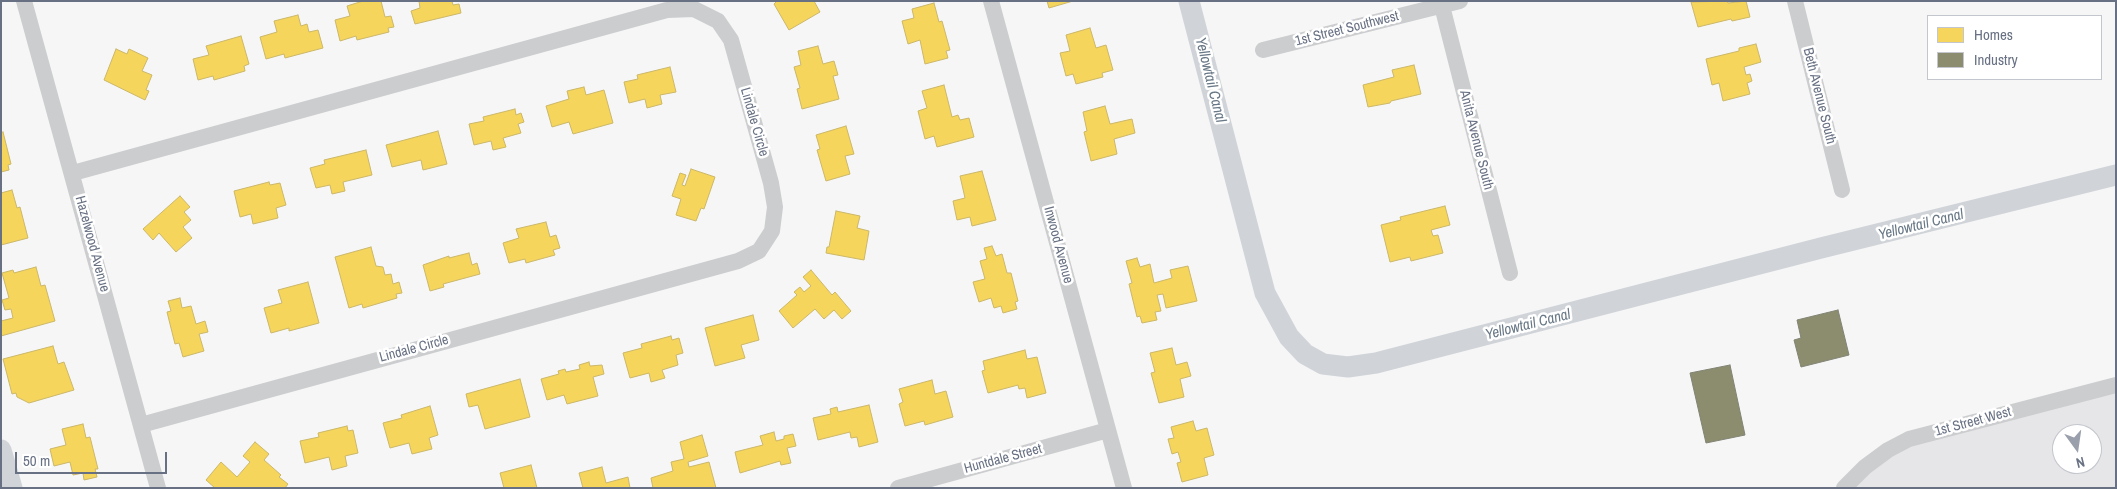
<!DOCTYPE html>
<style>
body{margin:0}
#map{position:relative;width:2117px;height:489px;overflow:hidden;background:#f6f6f6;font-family:"Archivo Narrow",sans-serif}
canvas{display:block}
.frame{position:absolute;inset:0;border:2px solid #687183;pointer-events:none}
.legend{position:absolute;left:1927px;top:15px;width:175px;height:65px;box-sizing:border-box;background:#fff;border:1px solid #c3c6cd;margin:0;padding:6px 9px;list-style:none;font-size:15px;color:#687183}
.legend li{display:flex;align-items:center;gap:10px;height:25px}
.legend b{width:25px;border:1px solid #c3c6cd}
.north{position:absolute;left:2052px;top:424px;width:50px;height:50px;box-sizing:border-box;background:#fff;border:1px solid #c3c6cd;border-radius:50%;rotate:166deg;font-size:14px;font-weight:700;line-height:20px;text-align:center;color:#687183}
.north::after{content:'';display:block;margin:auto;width:18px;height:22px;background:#9aa0ab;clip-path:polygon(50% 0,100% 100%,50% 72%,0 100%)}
.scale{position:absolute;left:15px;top:452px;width:152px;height:22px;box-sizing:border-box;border:2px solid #687183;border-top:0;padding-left:6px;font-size:15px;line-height:18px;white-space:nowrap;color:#687183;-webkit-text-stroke:4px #fff;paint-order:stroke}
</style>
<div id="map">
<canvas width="2117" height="489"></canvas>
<div class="frame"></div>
<ul class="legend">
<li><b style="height:14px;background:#f6d55c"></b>Homes</li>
<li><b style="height:14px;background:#8c8c6e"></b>Industry</li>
</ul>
<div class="north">N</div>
<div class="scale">50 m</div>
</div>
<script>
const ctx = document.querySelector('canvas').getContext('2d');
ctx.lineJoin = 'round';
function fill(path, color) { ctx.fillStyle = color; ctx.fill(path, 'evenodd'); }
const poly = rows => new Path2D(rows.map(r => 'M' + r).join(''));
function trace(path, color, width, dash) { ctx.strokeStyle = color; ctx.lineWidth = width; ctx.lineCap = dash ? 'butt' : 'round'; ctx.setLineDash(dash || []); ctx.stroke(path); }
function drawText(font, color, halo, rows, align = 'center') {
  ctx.font = font + ' "Archivo Narrow",sans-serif'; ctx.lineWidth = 5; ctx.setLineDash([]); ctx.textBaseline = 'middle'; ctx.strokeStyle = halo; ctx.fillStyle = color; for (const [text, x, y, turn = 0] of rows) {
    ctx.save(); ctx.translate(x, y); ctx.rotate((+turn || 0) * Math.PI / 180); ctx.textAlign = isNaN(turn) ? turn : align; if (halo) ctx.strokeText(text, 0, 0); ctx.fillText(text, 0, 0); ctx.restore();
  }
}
const built = poly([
 [2116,383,2116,488,1852,488,1893,447],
 [2062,434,2092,434,2092,464,2062,464]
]);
const homes = poly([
 [381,1,385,17,391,16,394,27,388,28,389,32,357,40,356,36,340,41,335,20,350,16,347,6,363,1,381,1],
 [419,1,452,1,453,5,459,4,461,13,415,24,411,11,420,8,419,1],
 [814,1,820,12,789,30,774,4,777,1,814,1],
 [1047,1,1073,1,1049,8,1047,1],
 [1727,1,1728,3,1746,1,1750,17,1732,21,1731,19,1698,27,1691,2,1727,1],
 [934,3,939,22,942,21,950,50,946,51,948,58,925,64,920,40,908,44,902,21,914,18,912,9,934,3],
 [298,15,301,26,307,24,309,32,318,30,323,48,285,58,284,54,266,59,260,37,277,32,274,21,298,15],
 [1090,28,1096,48,1106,45,1113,70,1102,73,1103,77,1076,84,1073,74,1066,76,1060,53,1070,51,1066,35,1090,28],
 [241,36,249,64,244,66,245,71,214,80,213,76,198,80,193,59,209,55,206,46,241,36],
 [1756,44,1761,62,1744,67,1746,75,1750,74,1752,81,1747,83,1750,94,1723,101,1719,83,1712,85,1706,59,1739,51,1739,48,1756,44],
 [818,46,823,64,834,61,838,75,833,76,839,99,802,109,797,89,800,88,794,67,801,65,798,51,818,46],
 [116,49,127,54,129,49,148,58,142,71,152,75,146,90,149,91,145,100,104,80,116,49],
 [1414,65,1421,94,1391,101,1390,103,1368,107,1363,85,1394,77,1392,70,1414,65],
 [670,67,676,92,660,95,662,104,647,108,645,99,629,103,624,82,638,79,637,75,670,67],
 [944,85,952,117,958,115,960,120,969,118,974,137,937,147,934,136,925,139,918,111,927,108,922,91,944,85],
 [584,87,586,95,604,90,613,123,573,134,569,122,552,127,546,106,569,99,567,91,584,87],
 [1105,106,1110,124,1132,119,1135,133,1114,139,1117,154,1091,161,1084,132,1087,131,1083,112,1105,106],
 [515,109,516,115,521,113,524,122,518,124,521,133,503,138,506,147,493,150,491,141,474,145,469,124,484,121,483,117,515,109],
 [846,126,854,154,845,156,850,174,826,181,817,150,820,149,816,135,846,126],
 [438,131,447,164,423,170,421,160,392,167,386,145,438,131],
 [3,132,11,164,8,165,9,170,1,172,1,133,3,132],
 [366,150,372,175,343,182,345,191,332,194,330,185,316,188,310,168,325,164,324,160,366,150],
 [691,169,715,177,704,209,701,208,696,221,676,215,681,199,672,196,680,173,686,175,682,185,685,186,691,169],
 [982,171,996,220,972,226,970,217,957,220,953,201,965,198,960,176,982,171],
 [269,182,270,185,280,183,286,205,276,208,278,218,253,224,251,214,240,217,234,191,269,182],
 [12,190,17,208,20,207,28,238,1,245,1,193,12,190],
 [180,196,190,207,184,212,191,220,183,227,192,238,176,252,159,233,153,240,143,229,180,196],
 [1445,206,1450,225,1431,230,1433,236,1438,235,1443,253,1411,261,1410,257,1390,262,1381,225,1401,220,1400,217,1445,206],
 [836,211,860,216,857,228,869,231,864,260,826,253,827,247,829,247,836,211],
 [546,222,550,237,556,235,560,248,553,250,555,255,526,263,525,259,509,263,503,243,519,238,516,229,546,222],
 [992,246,996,256,1002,254,1007,273,1011,273,1018,301,1015,302,1017,309,1003,313,1001,306,994,308,991,298,979,302,973,282,985,279,980,261,987,259,984,248,992,246],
 [371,247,376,266,383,267,385,275,391,274,393,284,399,282,402,293,396,294,397,298,363,308,362,304,349,308,335,257,371,247],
 [469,253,472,265,477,263,480,274,443,284,444,287,430,291,423,265,449,256,449,258,469,253],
 [1137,258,1140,267,1150,264,1154,283,1172,278,1170,270,1188,266,1197,301,1166,308,1163,294,1157,295,1161,311,1155,312,1157,320,1142,323,1140,316,1137,317,1129,284,1132,283,1126,261,1137,258],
 [36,267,41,286,45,285,55,321,1,336,1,321,13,318,11,309,5,310,2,300,9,298,2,273,13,270,14,273,36,267],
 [811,270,832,295,835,292,851,311,842,319,834,310,824,319,815,309,793,328,779,311,797,295,794,292,800,287,804,292,811,286,803,277,811,270],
 [308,282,319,323,289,331,289,328,271,333,264,308,282,303,278,290,308,282],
 [180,298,182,308,191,306,196,324,205,321,208,332,199,334,204,351,183,357,179,343,175,344,167,312,171,311,168,301,180,298],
 [753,315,759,340,741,345,745,358,715,366,705,328,753,315],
 [671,336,672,340,679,338,683,353,676,355,678,365,662,370,665,378,651,382,649,373,630,378,623,353,642,348,641,344,671,336],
 [53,346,58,364,64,362,74,390,29,403,17,397,16,393,12,394,3,359,53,346],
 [1172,348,1176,365,1187,362,1191,376,1180,379,1184,397,1159,403,1151,373,1155,372,1150,353,1172,348],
 [1025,350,1027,359,1037,357,1046,393,1027,398,1025,388,1019,389,1018,385,988,393,982,371,985,370,983,361,1025,350],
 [589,362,590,366,602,365,604,374,593,377,598,396,567,404,564,395,547,400,541,379,559,374,558,371,565,369,566,372,580,369,579,365,589,362],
 [520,379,530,417,485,429,478,405,469,407,466,394,520,379],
 [932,380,935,394,946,391,953,417,925,425,924,421,905,426,899,404,903,402,899,389,932,380],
 [869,405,878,442,859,447,857,437,851,438,850,432,818,440,813,418,831,414,830,409,837,407,838,412,869,405],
 [430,406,438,435,429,438,432,449,412,454,409,443,390,448,383,423,402,418,401,415,430,406],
 [1193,421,1196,431,1207,428,1214,455,1204,458,1208,475,1182,482,1177,463,1181,462,1178,452,1172,454,1168,439,1174,438,1171,427,1193,421],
 [83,424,86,438,90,437,98,469,95,469,97,477,84,480,83,473,73,475,70,462,54,466,50,449,66,445,62,429,83,424],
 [347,426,348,431,353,430,358,453,345,456,347,466,332,470,329,457,305,463,300,441,319,437,318,433,347,426],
 [774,432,776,441,784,439,784,436,793,434,796,446,787,448,791,463,781,465,780,461,740,473,735,452,763,445,760,436,774,432],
 [702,435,708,456,688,462,689,467,709,462,716,488,653,488,651,478,673,471,671,462,684,459,680,442,702,435],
 [255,442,269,454,264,460,281,475,279,477,288,484,285,488,215,488,206,480,221,462,237,477,250,462,243,456,255,442],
 [531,465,537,488,504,488,500,473,531,465],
 [602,467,606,483,628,477,630,488,583,488,579,473,602,467]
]);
const industry = poly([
 [1838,310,1849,355,1801,367,1794,340,1801,338,1797,320,1838,310],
 [1730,365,1745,435,1706,443,1690,373,1730,365]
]);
const canal = poly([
 [1189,1,1265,293,1289,337,1305,354,1323,364,1348,367,1376,363,1821,248,2116,175],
 [1,450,12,488]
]);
const street = poly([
 [24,1,158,488],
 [991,1,1124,488],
 [1795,1,1842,190],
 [1442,6,1510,273],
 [1263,50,1460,1],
 [73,173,667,10,694,9,718,21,731,40,771,183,775,207,772,231,759,251,738,261,141,425],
 [898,488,1108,430],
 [1844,488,1865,467,1888,450,1909,439,2116,385]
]);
const streetNames = [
 ["1st Street Southwest",1347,29,-14],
 ["Beth Avenue South",1819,96,76],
 ["Lindale Circle",754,122,74],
 ["Anita Avenue South",1476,140,76],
 ["Hazelwood Avenue",92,244,75],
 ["Inwood Avenue",1058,245,75],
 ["Lindale Circle",414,349,-15],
 ["1st Street West",1973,422,-15],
 ["Huntdale Street",1003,459,-15]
];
const waterNames = [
 ["Yellowtail Canal",1210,80,76],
 ["Yellowtail Canal",1921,225,-14],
 ["Yellowtail Canal",1528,325,-14]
];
fill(built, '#e6e6e8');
fill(homes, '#f6d55c');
trace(homes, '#cbb768', 1);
fill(industry, '#8c8c6e');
trace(industry, '#818474', 1);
trace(canal, '#d0d4d9', 21);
trace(street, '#cccdcf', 16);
drawText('14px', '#687183', '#fff', streetNames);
drawText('italic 15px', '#697886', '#fff', waterNames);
</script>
